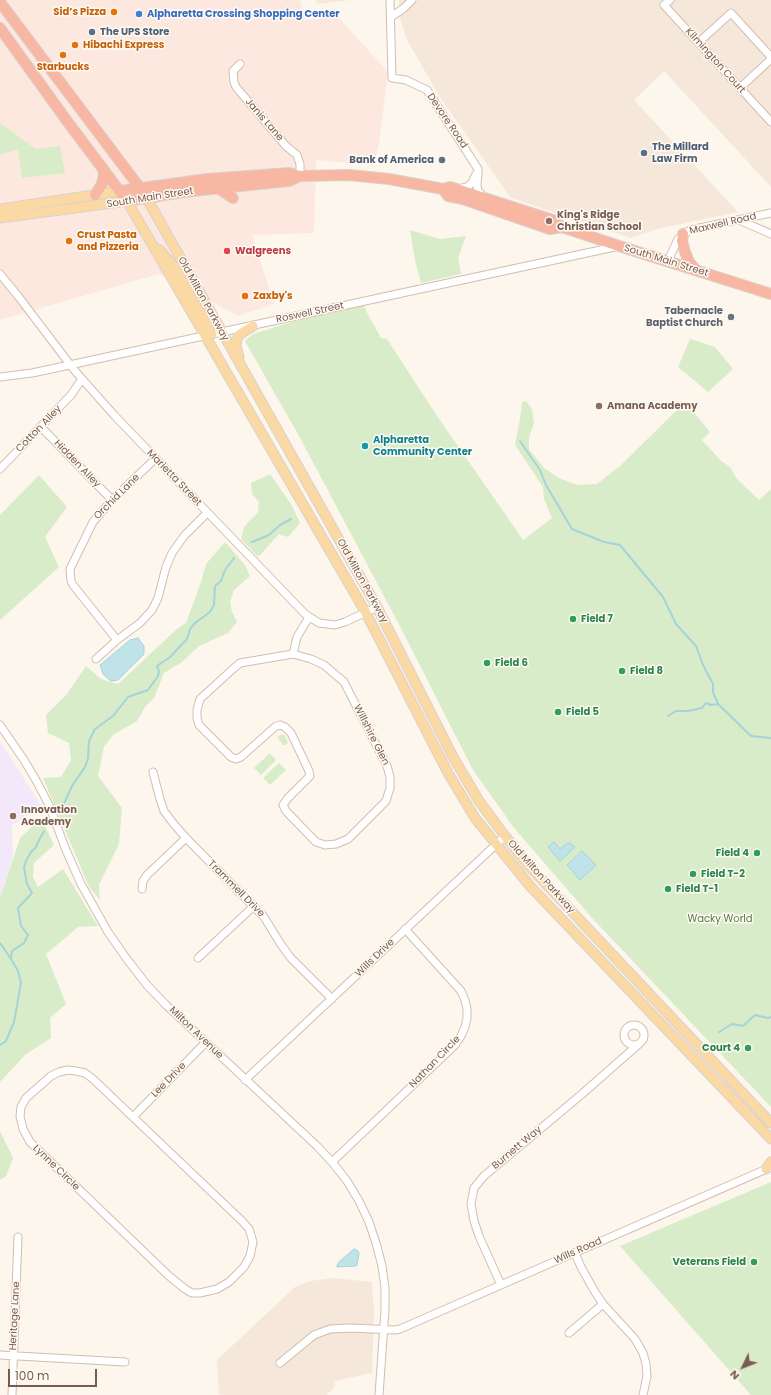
<!DOCTYPE html>
<meta charset="utf-8">
<style>
body{margin:0}
#map{position:relative;width:771px;height:1395px;overflow:hidden;background:#fdf6ec;font-family:Poppins,sans-serif}
canvas{display:block}
.north{position:absolute;left:723px;top:1347px;width:40px;height:40px;-webkit-text-stroke:3px #fffaf3;paint-order:stroke;rotate:227deg;font-size:11px;font-weight:700;line-height:16px;text-align:center;color:#7a5c4d}
.north::after{content:'';display:block;margin:auto;width:14px;height:18px;background:#7a5c4d;clip-path:polygon(50% 0,100% 100%,50% 72%,0 100%)}
.scale{position:absolute;left:8px;top:1369px;width:89px;height:18px;box-sizing:border-box;border:2px solid #7a5c4d;border-top:0;padding-left:5px;font-size:12px;line-height:14px;white-space:nowrap;color:#7a5c4d;-webkit-text-stroke:3px #fffaf3;paint-order:stroke}
</style>
<div id="map">
<canvas width="771" height="1395"></canvas>
<div class="north">N</div>
<div class="scale">100 m</div>
</div>
<script>
const ctx = document.querySelector('canvas').getContext('2d');
ctx.lineJoin = 'round';
function fill(path, color) { ctx.fillStyle = color; ctx.fill(path, 'evenodd'); }
const poly = rows => new Path2D(rows.map(r => 'M' + r).join(''));
function trace(path, color, width, dash) { ctx.strokeStyle = color; ctx.lineWidth = width; ctx.lineCap = dash ? 'butt' : 'round'; ctx.setLineDash(dash || []); ctx.stroke(path); }
function drawText(font, color, halo, rows, align = 'center') {
  ctx.font = font + ' Poppins,sans-serif'; ctx.lineWidth = 3; ctx.setLineDash([]); ctx.textBaseline = 'middle'; ctx.strokeStyle = halo; ctx.fillStyle = color; for (const [text, x, y, turn = 0] of rows) {
    ctx.save(); ctx.translate(x, y); ctx.rotate((+turn || 0) * Math.PI / 180); ctx.textAlign = isNaN(turn) ? turn : align; if (halo) ctx.strokeText(text, 0, 0); ctx.fillText(text, 0, 0); ctx.restore();
  }
}
const residential = poly([
 [316,0,350,0,317,4],
 [399,0,771,0,771,187,664,71,634,100,738,212,657,229,631,238,511,198,441,99,407,40,400,18],
 [334,1278,372,1282,374,1312,372,1373,334,1381,335,1386,327,1395,223,1395,219,1394,217,1360,295,1287,310,1281]
]);
const commercial = poly([
 [0,0,300,0,305,20,338,17,388,72,379,144,373,165,316,160,314,233,252,235,274,304,238,316,159,274,0,320]
]);
const education = poly([
 [0,741,42,807,12,825,13,857,0,898]
]);
const green = poly([
 [0,123,36,149,60,146,65,173,22,178,18,150,0,154],
 [410,230,440,239,466,236,458,258,461,274,421,283,415,260],
 [364,305,366,311,381,338,387,339,437,416,523,540,552,518,544,499,543,487,515,445,520,419,522,402,526,401,532,409,534,423,529,437,529,449,544,468,559,478,577,485,597,484,620,466,683,404,692,410,710,432,702,440,721,461,730,467,737,479,759,500,771,489,771,1107,593,919,514,828,473,770,403,632,299,436,245,341,253,334,308,317],
 [690,339,715,347,733,369,708,392,678,367],
 [270,474,291,504,300,523,288,537,279,534,260,555,257,556,241,539,244,527,258,512,259,502,252,494,251,483],
 [39,475,67,507,45,537,59,567,0,620,0,515],
 [225,542,245,565,250,576,234,590,230,602,232,612,237,622,228,633,199,646,182,662,164,673,154,698,145,707,137,721,113,735,104,747,98,776,122,808,119,844,99,885,100,900,89,887,43,778,61,777,71,760,69,743,48,733,46,715,67,694,86,666,101,679,118,684,178,628,186,623,201,582,206,564],
 [282,734,285,736,288,743,286,745,283,745,277,737],
 [270,753,276,760,261,775,254,768],
 [279,763,286,770,270,785,263,778],
 [43,821,54,845,34,863,33,877,38,887,63,869,98,926,78,927,46,954,66,1004,50,1018,51,1038,26,1054,0,1082,0,898,20,838,36,823],
 [0,1131,13,1158,6,1176,0,1180],
 [771,1182,771,1395,751,1395,620,1246]
]);
const water = poly([
 [138,638,144,646,144,654,118,680,111,681,103,674,100,665,130,640,138,638],
 [554,842,560,849,566,844,570,843,575,847,560,861,548,847,554,842],
 [582,851,596,865,580,880,567,865,582,851],
 [354,1249,358,1251,359,1253,357,1265,356,1266,337,1267,337,1265,340,1261,354,1249]
]);
const stream = poly([
 [520,441,540,470,546,485,572,529,604,542,620,545,663,597,676,624,696,646,703,665,713,684,713,692,718,704,751,736,771,738],
 [252,542,269,535,280,525,291,519],
 [668,716,676,711,688,711,702,708,706,703,711,705,718,704],
 [62,808,72,786,85,767,88,759,89,741,95,729,113,716,128,697,148,690,158,676,159,671,157,666,170,657,187,639,190,629,195,623,210,612,214,605,215,586,221,581,225,570,234,558],
 [0,943,11,959],
 [719,1032,732,1024,743,1026,755,1015,768,1018,771,1017],
 [0,1045,6,1041,14,1022,21,983,18,971,11,959,12,951,24,943,28,935,21,926,18,908,32,893,27,884,24,868,26,861,31,852,36,847,39,840,44,831]
]);
const minor = poly([
 [390,0,392,78,406,80,427,90,478,169,478,173,477,185,478,191,484,197],
 [670,0,664,5,771,122],
 [391,17,404,8,412,0],
 [699,42,731,13,771,57],
 [240,64,233,71,234,82,236,87,286,146,297,155,300,164,300,176],
 [740,88,771,59],
 [458,189,467,187,472,183,476,174],
 [739,220,771,234],
 [668,261,678,239,690,230,771,213],
 [0,274,18,296,75,371,114,415,305,614,319,623,335,625,345,622,377,607],
 [0,377,32,373,51,369,619,246],
 [41,427,112,500],
 [0,469,71,395,82,379],
 [117,640,73,585,71,581,70,569,93,522,112,500,155,459],
 [293,654,311,659,324,665,344,682,387,766,390,777,390,788,386,801,348,839,336,844,325,845,316,842,286,811,283,805,287,799,310,776,309,771,291,733,285,727,280,725,276,726,241,757,236,759,231,757,199,725,197,718,197,710,200,699,234,668,240,663,293,654],
 [293,654,297,637,309,617],
 [96,659,117,640,140,623,152,610,158,598,166,567,172,553,184,536,207,513],
 [0,725,24,760,37,782,49,805,66,850,81,884,108,932,126,958,147,985,166,1005,317,1146,332,1162,347,1181,359,1201,369,1222,376,1243,382,1266,385,1288,385,1310,379,1395],
 [153,772,160,799,164,811,173,823,186,838,264,917,280,943,290,957,332,999],
 [142,889,143,881,147,875,186,838],
 [198,958,254,906],
 '624 1035a10 10 0 1 1 20 0a10 10 0 1 1-20 0Z',
 [68,1070,76,1071,85,1073,93,1079,242,1221,249,1229,253,1242,250,1256,244,1267,229,1282,217,1289,200,1293,192,1293,185,1289,169,1276,30,1142,23,1129,20,1116,21,1107,26,1098,51,1076,59,1072,68,1070],
 [245,1080,505,836],
 [133,1117,205,1043],
 [332,1162,455,1045,461,1036,465,1027,467,1018,467,1009,465,1000,461,991,405,929],
 [575,1253,581,1267,595,1292,603,1304,635,1339,643,1353,646,1364,647,1376,643,1395],
 [501,1285,479,1236,474,1221,471,1204,474,1188,484,1176,582,1094,640,1043],
 [569,1333,603,1304],
 [0,1355,125,1362],
 [280,1363,314,1335,330,1329,350,1328,395,1330,400,1329,771,1167],
 [12,1395,18,1237]
]);
const major = poly([
 [146,197,377,607,453,757,479,801,505,836,528,865,771,1123],
 [0,209,120,191],
 [0,218,127,201,366,613,448,773,475,818,530,886,771,1139],
 [160,250,175,268,212,334],
 [239,357,236,346,237,339,240,334,253,326],
 [766,1169,771,1162]
]);
const highway = poly([
 [0,2,143,192],
 [0,28,67,121,127,201,183,192,289,181,300,176],
 [218,188,233,198],
 [443,189,448,196,463,199,550,229,562,227],
 [120,191,207,179,289,173,300,176,349,175,389,179,443,189,450,187,553,220,562,227,619,246,771,294],
 [95,195,102,184,104,175,103,168],
 [683,234,682,241,685,252,689,262,696,270]
]);
const markers = [
 [114,12,4,"#e8710a"],
 [139,14,4,"#3f7fe0"],
 [92,32,4,"#5c6f8a"],
 [75,45,4,"#e8710a"],
 [63,55,4,"#e8710a"],
 [644,153,4,"#5c6f8a"],
 [442,160,4,"#5c6f8a"],
 [549,221,4,"#8d6e63"],
 [69,241,4,"#e8710a"],
 [227,251,4,"#e0444e"],
 [245,296,4,"#e8710a"],
 [731,317,4,"#6b7280"],
 [599,406,4,"#8d6e63"],
 [365,446,4,"#0f9aa8"],
 [573,619,4,"#2e9e5b"],
 [487,663,4,"#2e9e5b"],
 [622,671,4,"#2e9e5b"],
 [558,712,4,"#2e9e5b"],
 [13,816,4,"#8d6e63"],
 [757,853,4,"#2e9e5b"],
 [693,874,4,"#2e9e5b"],
 [668,889,4,"#2e9e5b"],
 [748,1048,4,"#2e9e5b"],
 [754,1262,4,"#2e9e5b"]
];
const foodNames = [
 ["Sid’s Pizza",106,12,"right"],
 ["Hibachi Express",83,45],
 ["Starbucks",63,67,"center"],
 ["Crust Pasta",77,235],
 ["and Pizzeria",77,247],
 ["Zaxby's",253,296]
];
const shopNames = [
 ["Alpharetta Crossing Shopping Center",147,14]
];
const serviceNames = [
 ["The UPS Store",100,32],
 ["The Millard",652,147],
 ["Law Firm",652,159],
 ["Bank of America",434,160,"right"]
];
const streetNames = [
 ["Kilmington Court",715,61,48],
 ["Janis Lane",264,120,49],
 ["Devore Road",447,121,56],
 ["South Main Street",150,198,-9],
 ["Maxwell Road",723,224,-13],
 ["South Main Street",666,261,17],
 ["Old Milton Parkway",203,299,61],
 ["Roswell Street",310,313,-12],
 ["Cotton Alley",39,429,-46],
 ["Hidden Alley",77,464,46],
 ["Marietta Street",174,478,46],
 ["Orchid Lane",117,497,-45],
 ["Old Milton Parkway",362,581,61],
 ["Willshire Glen",371,735,63],
 ["Old Milton Parkway",541,877,48],
 ["Trammell Drive",236,889,45],
 ["Wills Drive",375,958,-44],
 ["Milton Avenue",196,1033,44],
 ["Nathan Circle",435,1062,-46],
 ["Lee Drive",169,1080,-46],
 ["Burnett Way",517,1148,-40],
 ["Lynne Circle",56,1168,44],
 ["Wills Road",578,1251,-24],
 ["Heritage Lane",15,1316,-87]
];
const educationNames = [
 ["King's Ridge",557,215],
 ["Christian School",557,227],
 ["Amana Academy",607,406],
 ["Innovation",21,810],
 ["Academy",21,822]
];
const healthNames = [
 ["Walgreens",235,251]
];
const worshipNames = [
 ["Tabernacle",723,311],
 ["Baptist Church",723,323]
];
const cultureNames = [
 ["Alpharetta",373,440],
 ["Community Center",373,452]
];
const leisureNames = [
 ["Field 7",581,619],
 ["Field 6",495,663],
 ["Field 8",630,671],
 ["Field 5",566,712],
 ["Field 4",749,853,"right"],
 ["Field T-2",701,874],
 ["Field T-1",676,889],
 ["Court 4",740,1048,"right"],
 ["Veterans Field",746,1262,"right"]
];
const parkNames = [
 ["Wacky World",720,919]
];
fill(residential, '#f5e8da');
fill(commercial, '#fde8e0');
fill(education, '#f3e8fa');
fill(green, '#d8ecc9');
fill(water, '#bfe3e8');
trace(water, '#a5d3da', 1);
trace(stream, '#a5d3da', 2);
trace(minor, '#d1beb0', 9);
trace(major, '#dad1cd', 11);
trace(highway, '#dad1cd', 12);
trace(minor, '#fff', 7);
trace(major, '#fbd9a5', 9);
trace(highway, '#f7b7a3', 10);
for (const [x, y, r, color] of markers) { const dot = new Path2D(); dot.arc(x, y, r, 0, 2 * Math.PI); ctx.fillStyle = color; ctx.fill(dot); trace(dot, '#fffaf3', 1.5); }
drawText('bold 10px', '#c56008', '#fffaf3', foodNames, 'left');
drawText('bold 10px', '#366cbe', '#fffaf3', shopNames, 'left');
drawText('bold 10px', '#4e5e75', '#fffaf3', serviceNames, 'left');
drawText('10px', '#7a5c4d', '#fffaf3', streetNames);
drawText('bold 10px', '#785e54', '#fffaf3', educationNames, 'left');
drawText('bold 10px', '#be3a42', '#fffaf3', healthNames, 'left');
drawText('bold 10px', '#5b616d', '#fffaf3', worshipNames, 'right');
drawText('bold 10px', '#0d838f', '#fffaf3', cultureNames, 'left');
drawText('bold 10px', '#27864d', '#fffaf3', leisureNames, 'left');
drawText('10px', '#537a41', '#fffaf3', parkNames);
</script>
